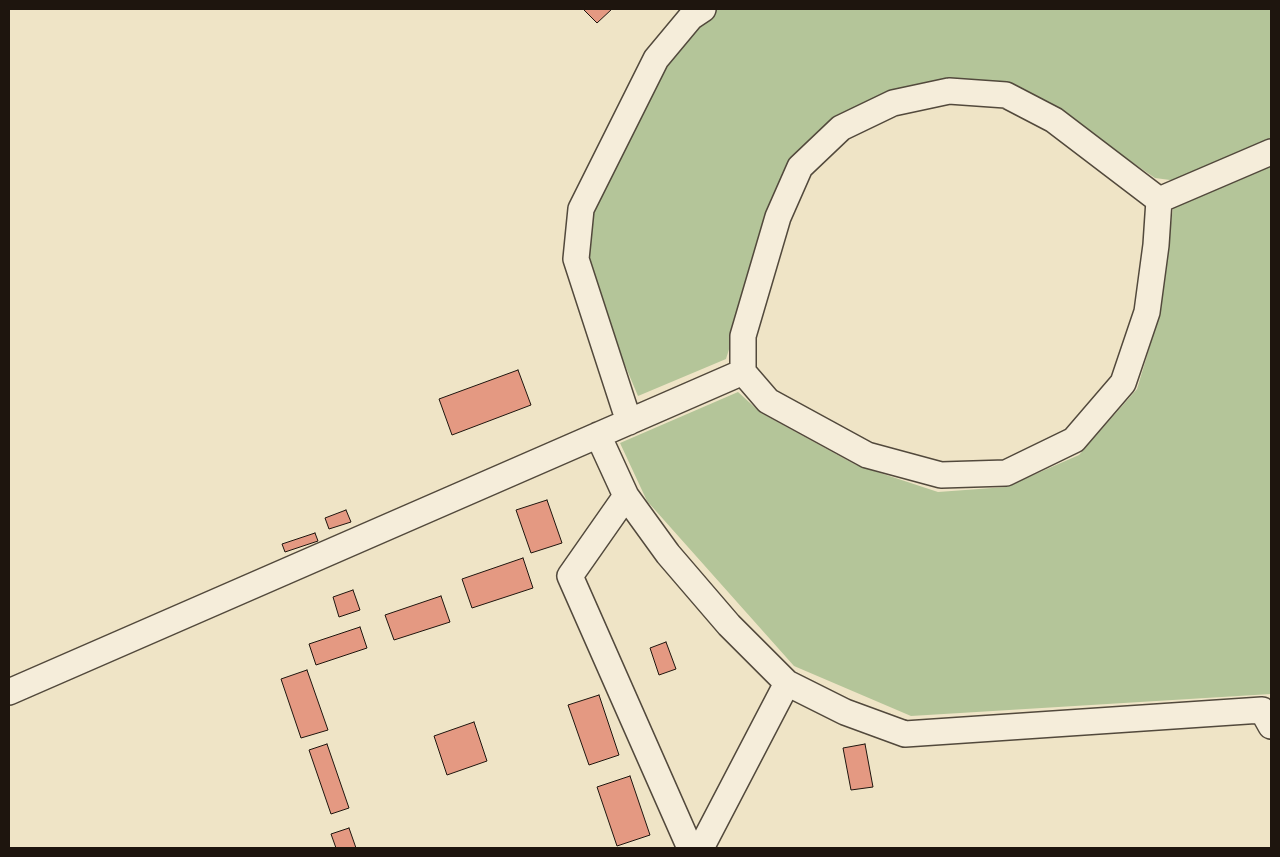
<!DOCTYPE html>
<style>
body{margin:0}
#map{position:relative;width:1280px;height:857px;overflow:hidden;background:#efe4c6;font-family:"IM FELL English",serif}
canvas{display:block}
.frame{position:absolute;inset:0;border:10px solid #1e150e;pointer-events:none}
</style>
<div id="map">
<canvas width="1280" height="857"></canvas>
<div class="frame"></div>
</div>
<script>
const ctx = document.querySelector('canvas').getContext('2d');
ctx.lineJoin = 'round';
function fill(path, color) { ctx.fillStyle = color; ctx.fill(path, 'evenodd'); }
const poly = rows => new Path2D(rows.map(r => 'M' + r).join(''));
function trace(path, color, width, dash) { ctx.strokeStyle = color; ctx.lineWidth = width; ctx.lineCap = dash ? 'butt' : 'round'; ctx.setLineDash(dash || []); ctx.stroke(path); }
const green = poly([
 [715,9,1271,9,1271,143,1186,180,1170,180,1155,178,1059,112,1010,86,837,122,771,213,726,359,638,396,593,289,584,256,589,208,662,64],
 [1271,166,1271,694,911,716,794,666,647,501,620,443,738,392,761,413,856,465,938,492,1006,487,1079,455,1137,389,1159,316,1173,208]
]);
const building = poly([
 [583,9,612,9,597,23,583,9],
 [518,370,531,405,452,435,439,399,518,370],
 [547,500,562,543,531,553,516,510,547,500],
 [346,510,351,522,329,529,325,518,346,510],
 [315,533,318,541,285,552,282,544,315,533],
 [523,558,533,588,472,608,462,579,523,558],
 [353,590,360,610,339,617,333,597,353,590],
 [441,596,450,622,394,640,385,615,441,596],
 [360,627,367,648,316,665,309,644,360,627],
 [666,642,676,669,659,675,650,648,666,642],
 [307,670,328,730,301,738,281,679,307,670],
 [599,695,619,755,589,765,568,705,599,695],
 [474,722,487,761,447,775,434,736,474,722],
 [327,744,349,808,331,814,309,750,327,744],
 [865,744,873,787,851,790,843,748,865,744],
 [630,776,650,835,617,846,597,787,630,776],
 [349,828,356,848,336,848,331,834,349,828]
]);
const minor = poly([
 [949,91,1006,95,1054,120,1159,200,1156,245,1147,312,1123,383,1074,440,1006,473,941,475,867,455,768,401,743,372,743,336,778,217,800,167,841,128,893,103,949,91],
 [1159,200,1271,152],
 [629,422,576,259,581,209,656,59,691,17,703,9],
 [598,435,626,496,668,554,729,625,787,683,845,712,905,734,1262,710,1271,726],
 [626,496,570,576,690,848],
 [9,692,743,372],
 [701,848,787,683]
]);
fill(green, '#b4c599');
fill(building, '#e49982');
trace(building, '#1e150e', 1);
trace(minor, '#52493c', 28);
trace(minor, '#f5edda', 25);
</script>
